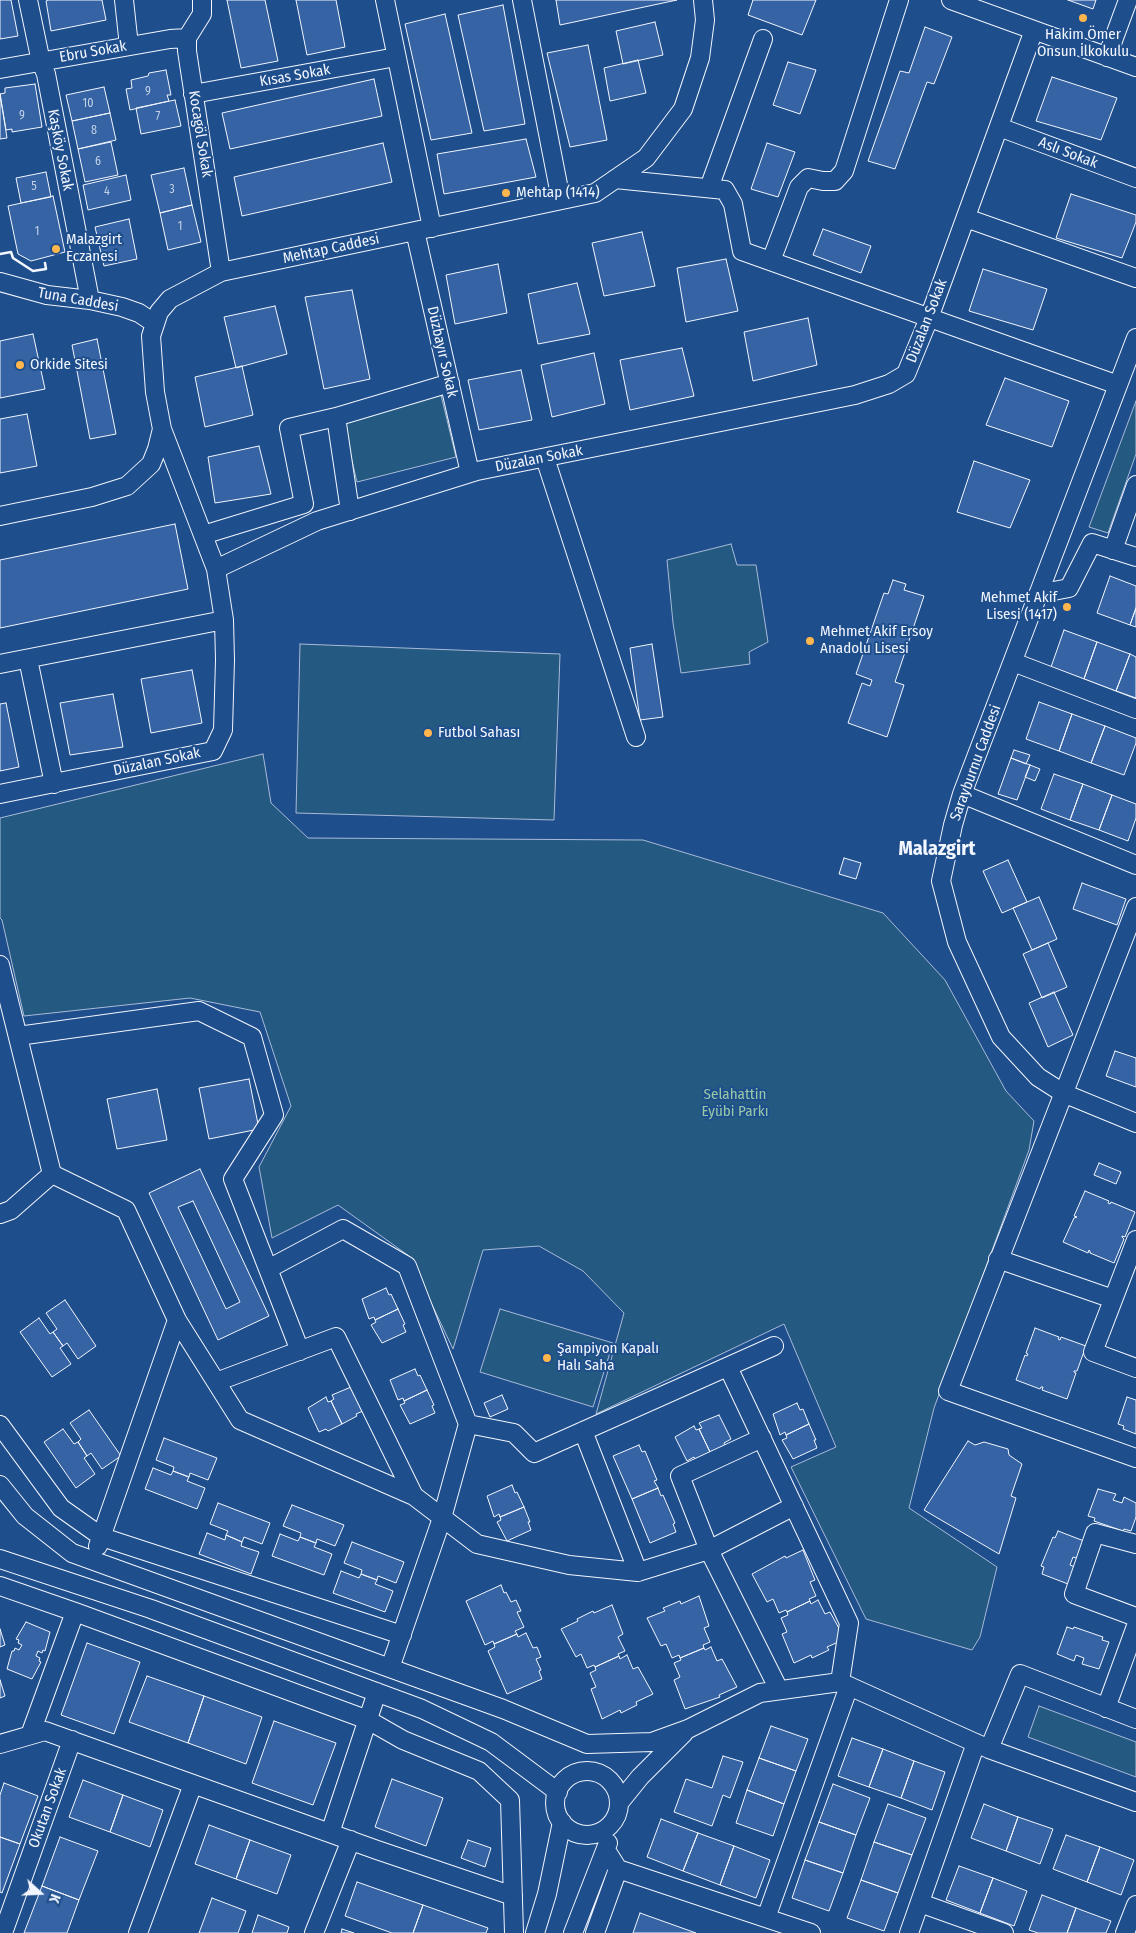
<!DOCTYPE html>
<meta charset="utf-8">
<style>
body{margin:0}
#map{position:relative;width:1136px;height:1933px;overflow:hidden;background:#1f4e8c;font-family:"Fira Sans Condensed",sans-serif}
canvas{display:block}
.north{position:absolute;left:15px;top:1868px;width:50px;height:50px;-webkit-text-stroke:4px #1f4e8c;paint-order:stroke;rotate:110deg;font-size:14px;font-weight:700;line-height:20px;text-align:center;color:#f2f6ff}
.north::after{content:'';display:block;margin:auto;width:18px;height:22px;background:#f2f6ff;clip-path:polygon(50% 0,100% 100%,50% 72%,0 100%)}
</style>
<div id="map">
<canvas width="1136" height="1933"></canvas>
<div class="north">K</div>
</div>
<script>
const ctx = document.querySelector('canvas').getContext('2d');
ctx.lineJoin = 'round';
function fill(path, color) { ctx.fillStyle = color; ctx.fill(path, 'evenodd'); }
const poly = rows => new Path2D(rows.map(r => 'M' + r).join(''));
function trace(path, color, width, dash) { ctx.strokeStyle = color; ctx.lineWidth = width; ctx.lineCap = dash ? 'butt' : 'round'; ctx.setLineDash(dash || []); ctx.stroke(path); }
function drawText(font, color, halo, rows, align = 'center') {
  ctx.font = font + ' "Fira Sans Condensed",sans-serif'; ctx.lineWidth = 4; ctx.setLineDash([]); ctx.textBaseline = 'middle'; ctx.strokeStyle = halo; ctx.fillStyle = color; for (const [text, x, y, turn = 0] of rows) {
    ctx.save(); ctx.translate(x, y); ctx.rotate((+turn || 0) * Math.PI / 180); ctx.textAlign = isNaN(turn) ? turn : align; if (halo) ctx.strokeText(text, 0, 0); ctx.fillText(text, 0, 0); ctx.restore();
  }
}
const green = poly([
 [441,395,456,457,357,482,342,419,441,395],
 [1136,401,1136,454,1108,533,1089,527,1136,401],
 [731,544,737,565,756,565,768,642,749,652,750,664,681,673,673,623,667,560,731,544],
 [300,644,560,654,554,820,296,813,300,644],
 [263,754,271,803,308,838,643,840,883,913,945,980,1006,1091,1034,1121,1029,1150,934,1408,909,1508,997,1567,980,1637,972,1650,866,1619,791,1467,836,1447,784,1324,596,1414,624,1313,583,1271,539,1246,483,1250,453,1349,409,1256,338,1205,272,1238,259,1167,291,1106,260,1012,190,998,24,1016,2,920,0,918,0,818,263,754],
 [500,1309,613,1343,593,1407,480,1372,500,1309],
 [1039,1706,1136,1742,1136,1777,1028,1737,1039,1706]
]);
const building = poly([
 [0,0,11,0,18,36,0,39,0,0],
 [48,0,102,0,106,20,51,31,46,1,48,0],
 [227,0,265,0,278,61,241,68,227,0],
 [296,0,336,0,345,47,307,55,296,0],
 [556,0,677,0,560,25,556,0],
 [753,0,816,0,802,35,748,15,753,0],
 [1068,0,1096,0,1093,9,1068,0],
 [503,5,525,124,484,131,458,15,503,5],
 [445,14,472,133,431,140,405,24,445,14],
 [655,22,663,55,623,64,616,31,655,22],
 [925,27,952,37,934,84,927,82,895,169,868,161,900,71,909,73,925,27],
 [588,45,607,140,570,147,547,53,588,45],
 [638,60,646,93,610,101,604,68,638,60],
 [788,62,816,70,800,114,773,105,788,62],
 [166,70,171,95,167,95,169,101,130,110,126,89,132,88,131,80,148,76,149,73,166,70],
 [1052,77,1117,98,1101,140,1036,121,1052,77],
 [374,79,382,116,230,149,222,113,374,79],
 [35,84,42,127,12,132,12,129,6,130,0,94,5,93,5,88,35,84],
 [104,87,110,113,72,121,66,95,104,87],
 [0,94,7,138,0,139,0,94],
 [175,100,181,126,141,134,136,108,175,100],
 [110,113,116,140,78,149,72,121,110,113],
 [526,139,536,177,444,194,437,154,526,139],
 [111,142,118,175,85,182,78,149,111,142],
 [383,143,392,182,242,216,234,177,383,143],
 [767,143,795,152,778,197,751,189,767,143],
 [184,168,192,205,160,213,151,175,184,168],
 [46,172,51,197,21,203,16,178,46,172],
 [126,175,131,200,88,210,83,185,126,175],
 [1071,194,1136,215,1136,222,1122,258,1056,238,1071,194],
 [53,196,65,252,31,261,18,254,8,206,53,196],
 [192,205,201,242,168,250,160,213,192,205],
 [129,219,137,259,104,266,95,227,129,219],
 [823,229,871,246,861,273,813,255,823,229],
 [642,232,655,286,604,296,592,243,642,232],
 [726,259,738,311,686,322,677,268,726,259],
 [498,264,507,313,455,324,446,275,498,264],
 [983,269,1047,289,1033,330,969,311,983,269],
 [577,283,590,334,538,344,528,294,577,283],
 [352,290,370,379,324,389,305,297,352,290],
 [275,306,287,354,236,368,224,317,275,306],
 [808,318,817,365,753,381,744,332,808,318],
 [33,334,45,389,0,398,0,341,33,334],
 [97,339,116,434,90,439,72,345,97,339],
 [682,348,694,396,630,410,620,360,682,348],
 [594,353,605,404,552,417,541,365,594,353],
 [242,366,253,415,205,427,195,377,242,366],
 [521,370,532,420,479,430,468,380,521,370],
 [1005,378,1069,401,1052,447,986,425,1005,378],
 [27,414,37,466,0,473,0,419,27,414],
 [259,446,271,494,215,503,208,457,259,446],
 [974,461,1030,480,1010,528,957,512,974,461],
 [175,524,188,589,0,628,0,560,175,524],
 [1110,576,1136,586,1136,608,1130,625,1097,613,1110,576],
 [893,580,906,584,904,590,924,596,895,682,904,685,887,737,848,723,862,683,870,686,872,680,856,674,884,593,888,594,893,580],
 [1136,608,1136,627,1130,625,1136,608],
 [1064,630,1097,642,1084,679,1051,667,1064,630],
 [1097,642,1130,654,1116,691,1084,679,1097,642],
 [652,644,663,717,640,720,630,648,652,644],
 [1130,654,1136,657,1136,698,1116,691,1130,654],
 [192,670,202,723,151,733,141,679,192,670],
 [113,694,123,747,70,755,60,703,113,694],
 [1039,702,1072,714,1059,751,1026,739,1039,702],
 [6,703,19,767,0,771,0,704,6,703],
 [1072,714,1105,726,1091,763,1059,751,1072,714],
 [1105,726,1136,738,1136,743,1124,775,1091,763,1105,726],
 [1014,750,1030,755,1026,764,1011,758,1014,750],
 [1011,758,1030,765,1017,800,998,794,1011,758],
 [1030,765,1040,769,1035,781,1025,777,1030,765],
 [1054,774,1083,784,1070,820,1041,809,1054,774],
 [1083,784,1112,795,1099,830,1070,820,1083,784],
 [1112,795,1136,804,1136,818,1128,841,1099,830,1112,795],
 [844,858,861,863,856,879,839,874,844,858],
 [1008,860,1027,902,1002,913,983,871,1008,860],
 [1082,883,1126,899,1117,925,1073,909,1082,883],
 [1039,897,1057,939,1032,950,1013,908,1039,897],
 [1048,943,1067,987,1042,998,1023,954,1048,943],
 [1054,992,1073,1035,1048,1047,1029,1003,1054,992],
 [1115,1051,1136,1058,1136,1087,1106,1076,1115,1051],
 [249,1079,259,1129,209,1139,199,1088,249,1079],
 [157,1089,167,1140,117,1149,107,1099,157,1089],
 [1099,1163,1121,1172,1116,1184,1094,1175,1099,1163],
 [200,1169,269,1316,218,1340,149,1193,200,1169],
 [193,1201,240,1302,226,1309,178,1207,193,1201],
 [1085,1191,1109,1201,1108,1203,1110,1204,1111,1202,1135,1212,1125,1237,1122,1236,1122,1237,1124,1239,1114,1263,1090,1253,1090,1251,1089,1250,1088,1253,1063,1242,1074,1218,1077,1217,1074,1216,1085,1191],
 [386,1288,389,1295,391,1294,398,1309,375,1320,374,1317,369,1319,362,1299,386,1288],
 [65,1300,96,1346,78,1359,67,1343,63,1346,53,1332,57,1329,46,1313,65,1300],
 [398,1309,405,1324,403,1325,406,1332,382,1343,371,1325,376,1322,375,1320,398,1309],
 [39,1318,50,1334,53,1332,63,1346,60,1348,71,1364,52,1377,20,1332,39,1318],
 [1035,1328,1059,1337,1058,1339,1060,1340,1061,1337,1086,1346,1077,1371,1074,1371,1074,1372,1076,1373,1067,1399,1042,1390,1043,1387,1041,1387,1040,1389,1016,1380,1025,1355,1027,1356,1028,1354,1026,1353,1035,1328],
 [415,1369,418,1376,420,1375,427,1390,404,1401,403,1398,398,1400,390,1380,415,1369],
 [351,1387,363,1411,356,1414,357,1416,342,1424,331,1401,334,1399,332,1395,351,1387],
 [427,1390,434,1405,432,1406,435,1413,410,1424,400,1405,405,1403,404,1401,427,1390],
 [502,1395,508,1409,490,1417,484,1403,502,1395],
 [326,1397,328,1402,331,1401,342,1424,328,1431,326,1429,319,1432,308,1408,326,1397],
 [1127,1397,1136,1400,1136,1434,1123,1429,1124,1426,1118,1424,1127,1397],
 [797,1403,800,1410,803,1409,809,1424,786,1435,785,1432,780,1435,773,1414,797,1403],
 [89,1410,121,1456,102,1469,91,1453,87,1456,78,1442,81,1439,70,1423,89,1410],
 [719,1415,731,1439,724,1443,725,1445,710,1452,699,1429,702,1428,699,1423,719,1415],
 [809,1424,816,1440,814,1440,817,1448,793,1459,782,1440,787,1438,786,1435,809,1424],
 [694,1426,696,1430,699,1429,710,1452,695,1459,694,1457,687,1461,675,1437,694,1426],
 [63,1429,74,1444,78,1442,87,1456,84,1458,95,1474,76,1488,44,1442,63,1429],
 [164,1438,217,1458,208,1480,190,1473,189,1477,173,1471,174,1467,156,1460,164,1438],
 [968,1441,975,1445,984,1442,1008,1449,1009,1455,1022,1464,1011,1496,1016,1498,999,1554,924,1510,968,1441],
 [639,1445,642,1452,645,1451,657,1480,654,1481,658,1488,632,1499,613,1456,639,1445],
 [153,1468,171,1475,173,1471,189,1477,187,1481,205,1488,197,1509,145,1489,153,1468],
 [512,1485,515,1493,517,1492,524,1507,500,1517,499,1514,494,1517,487,1496,512,1485],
 [658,1488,661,1496,663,1495,675,1523,673,1524,676,1532,650,1543,632,1499,658,1488],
 [1098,1489,1116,1494,1113,1500,1122,1503,1124,1497,1136,1503,1136,1517,1131,1531,1124,1529,1123,1531,1094,1521,1095,1518,1088,1516,1098,1489],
 [218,1503,270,1523,262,1544,244,1537,242,1542,226,1535,228,1531,210,1524,218,1503],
 [292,1505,344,1525,335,1546,317,1539,316,1543,300,1537,301,1533,283,1526,292,1505],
 [524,1507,530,1522,528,1522,531,1530,507,1541,497,1522,501,1520,500,1517,524,1507],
 [1058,1531,1084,1541,1079,1559,1073,1557,1070,1565,1075,1567,1068,1584,1042,1574,1044,1567,1041,1566,1053,1537,1055,1538,1058,1531],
 [207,1533,225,1540,226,1535,242,1542,241,1546,259,1552,251,1574,199,1554,207,1533],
 [280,1534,298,1541,300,1537,316,1543,314,1547,332,1554,324,1575,272,1556,280,1534],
 [352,1542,404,1562,396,1583,378,1576,377,1580,361,1574,362,1570,344,1563,352,1542],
 [803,1550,815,1580,810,1582,816,1596,809,1599,810,1601,787,1612,786,1610,779,1613,773,1599,767,1602,752,1574,785,1556,786,1558,803,1550],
 [341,1571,359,1578,361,1574,377,1580,375,1584,393,1591,385,1612,333,1593,341,1571],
 [501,1585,504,1593,506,1592,511,1602,516,1600,521,1611,517,1612,524,1627,515,1631,517,1634,494,1644,493,1641,485,1645,466,1601,501,1585],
 [699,1596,709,1626,704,1628,710,1642,703,1645,704,1648,680,1658,679,1655,672,1658,666,1644,661,1646,647,1618,665,1611,663,1608,680,1601,681,1604,699,1596],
 [818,1600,825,1614,830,1612,845,1639,827,1647,829,1650,812,1658,811,1655,794,1663,782,1634,787,1632,781,1618,788,1615,787,1612,810,1601,811,1604,818,1600],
 [612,1605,623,1634,618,1637,625,1651,618,1654,619,1656,595,1667,594,1665,587,1668,581,1654,576,1657,561,1629,578,1621,577,1619,593,1611,594,1613,612,1605],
 [26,1622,50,1632,45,1651,43,1650,42,1653,38,1651,36,1656,40,1658,39,1661,41,1662,32,1679,7,1669,12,1651,14,1651,15,1648,19,1650,22,1645,18,1643,19,1640,16,1639,26,1622],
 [1067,1627,1073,1629,1074,1627,1103,1637,1102,1640,1109,1642,1099,1669,1082,1664,1084,1658,1076,1655,1074,1661,1057,1654,1067,1627],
 [0,1629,5,1645,0,1647,0,1629],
 [526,1633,533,1648,537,1647,541,1657,536,1659,541,1670,539,1671,542,1679,507,1694,488,1651,495,1647,494,1644,517,1634,518,1637,526,1633],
 [87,1643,140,1662,114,1734,61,1715,87,1643],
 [711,1647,717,1661,722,1659,737,1687,719,1695,720,1697,685,1709,674,1680,680,1677,674,1663,681,1660,680,1658,704,1648,705,1650,711,1647],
 [627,1655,633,1669,638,1667,653,1694,636,1702,637,1705,621,1713,620,1710,602,1719,591,1689,596,1687,590,1673,596,1670,595,1667,619,1656,620,1659,627,1655],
 [147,1676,204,1696,188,1743,129,1722,147,1676],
 [0,1680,5,1696,0,1698,0,1680],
 [204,1696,262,1717,246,1764,188,1743,204,1696],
 [274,1721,336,1743,313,1805,252,1783,274,1721],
 [771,1726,808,1739,796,1771,759,1758,771,1726],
 [852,1738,883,1749,869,1787,838,1776,852,1738],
 [883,1749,914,1761,901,1798,869,1787,883,1749],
 [723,1756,743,1762,730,1798,723,1795,712,1826,674,1812,686,1779,712,1788,723,1756],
 [759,1758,796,1771,784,1804,747,1790,759,1758],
 [914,1761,945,1772,932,1810,901,1798,914,1761],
 [392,1779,443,1798,426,1846,375,1827,392,1779],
 [83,1780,123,1795,110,1832,69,1817,83,1780],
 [4,1783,38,1796,20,1844,0,1837,0,1795,4,1783],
 [833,1784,870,1798,856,1835,819,1822,833,1784],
 [747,1790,784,1804,773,1836,736,1823,747,1790],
 [123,1795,163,1810,150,1847,110,1832,123,1795],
 [888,1804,926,1818,912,1855,874,1842,888,1804],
 [984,1804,1018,1817,1006,1851,971,1838,984,1804],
 [1018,1817,1053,1829,1040,1864,1006,1851,1018,1817],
 [661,1819,698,1833,683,1871,647,1857,661,1819],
 [819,1822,856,1835,843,1873,805,1860,819,1822],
 [209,1825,250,1840,236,1879,195,1864,209,1825],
 [698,1833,734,1846,720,1885,683,1871,698,1833],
 [1066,1835,1100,1847,1087,1882,1053,1869,1066,1835],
 [0,1837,20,1844,2,1893,0,1892,0,1837],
 [60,1837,98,1851,79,1900,42,1886,60,1837],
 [250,1840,291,1855,277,1894,236,1879,250,1840],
 [468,1840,491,1848,485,1867,461,1858,468,1840],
 [874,1842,912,1855,898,1893,861,1880,874,1842],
 [734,1846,770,1860,756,1898,720,1885,734,1846],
 [1100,1847,1134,1860,1121,1895,1087,1882,1100,1847],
 [805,1860,843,1873,829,1911,792,1898,805,1860],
 [959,1866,993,1878,980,1913,946,1900,959,1866],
 [993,1878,1027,1891,1014,1926,980,1913,993,1878],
 [861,1880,898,1893,884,1931,847,1918,861,1880],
 [357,1882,423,1905,413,1933,392,1933,345,1916,357,1882],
 [42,1886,79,1900,67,1933,24,1933,42,1886],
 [1042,1895,1076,1908,1067,1933,1038,1933,1029,1930,1042,1895],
 [212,1898,246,1911,238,1933,199,1933,212,1898],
 [423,1905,488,1928,486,1933,413,1933,423,1905],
 [1076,1908,1111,1921,1106,1933,1067,1933,1076,1908],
 [640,1913,696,1933,633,1933,640,1913],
 [258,1915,289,1927,287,1933,252,1933,258,1915],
 [342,1929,354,1933,341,1933,342,1929]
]);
const minor = poly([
 [28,0,41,62,46,74,90,300],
 [124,0,129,46],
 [202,0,202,14,187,38,187,51,221,272],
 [385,0,432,228],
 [522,0,561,200],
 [951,0,1136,67],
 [1107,57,1128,0],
 [0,69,170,39,187,38],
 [193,94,396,57],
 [999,127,1136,178],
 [615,179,725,190,733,204,742,251,1118,385],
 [709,188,763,39],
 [966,218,1136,278],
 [415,231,470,473],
 [771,261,799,187,808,178,823,181,835,181,844,171,899,0],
 [0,282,47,295,90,300,122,307,139,313,154,323],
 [1136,338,962,794,953,825,941,881,957,942,1001,1037,1038,1077,1063,1093,1136,1123],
 [162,429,216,569],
 [545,458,636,737],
 [350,511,336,417,450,383],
 [0,516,92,497,127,486,151,464,157,449,162,429,155,392,151,336,159,312,170,299,221,272,595,193,646,158,683,109,700,58,705,20,703,0],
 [203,535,304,504,289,428,336,417],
 [1113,550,1136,485],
 [1038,594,1069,588,1092,543,1136,557],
 [28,659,54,784],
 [1013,662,1136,709],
 [0,664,224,620],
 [0,794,213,751,223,730,225,660,224,620,216,569,317,521,477,471,855,395,889,384,906,374,929,318,1034,30],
 [962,794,1136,865],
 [1136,907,948,1391,1136,1458],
 [0,965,52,1174,126,1210,177,1320,240,1420,414,1496,477,1544,569,1565,638,1572,709,1550,779,1690],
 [18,1036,199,1011,252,1037,274,1115,233,1179,300,1351],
 [0,1214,11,1210,52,1174],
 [1136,1240,1093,1352,1136,1368],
 [998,1259,1113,1299],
 [268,1269,343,1229,407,1266,468,1424],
 [728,1367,849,1623,840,1682],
 [216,1382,336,1337,414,1496],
 [0,1425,61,1508,102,1537,402,1635],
 [583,1431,638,1572],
 [762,1438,680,1476,709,1550,794,1506],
 [0,1485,25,1516,72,1553,503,1709,587,1744,652,1742,688,1729,760,1693,840,1682,989,1749,1136,1802],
 [1136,1544,1095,1533,1074,1594,1136,1617],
 [98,1546,177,1320],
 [0,1559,151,1609,422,1709,491,1742,558,1792],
 [0,1586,75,1612],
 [390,1668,442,1518,468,1424,514,1433,534,1453,774,1346],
 [1106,1708,1136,1626],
 [30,1735,75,1612,368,1720,403,1740,479,1771,510,1800,514,1933],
 [0,1744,45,1731,377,1850,513,1896],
 [989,1749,1020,1674,1136,1719],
 '555 1803a32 32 0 1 1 64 0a32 32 0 1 1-64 0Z',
 [619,1803,640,1777,684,1733],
 [330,1833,377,1692],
 [606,1850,618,1869,811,1933],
 [920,1903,1004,1933],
 [766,1918,849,1686],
 [3,1933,72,1740],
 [138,1933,193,1784],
 [314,1933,351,1840],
 [535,1933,547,1894,562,1822],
 [573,1933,608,1843],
 [595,1933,618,1869],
 [909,1933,976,1743],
 [1125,1933,1136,1905]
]);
const wall = poly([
 [0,254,11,252,13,258,33,271,46,269,45,263]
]);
const markers = [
 [1083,18,5,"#ffb74d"],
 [506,193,5,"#ffb74d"],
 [56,249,5,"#ffb74d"],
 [20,365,5,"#ffb74d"],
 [1067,607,5,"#ffb74d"],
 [810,641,5,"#ffb74d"],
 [428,733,5,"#ffb74d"],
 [547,1358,5,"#ffb74d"]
];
const numberNames = [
 ["9",148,92],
 ["10",88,104],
 ["9",22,116],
 ["7",158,117],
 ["8",94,131],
 ["6",98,162],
 ["5",34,187],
 ["3",172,190],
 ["4",107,192],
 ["1",180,227],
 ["1",37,232]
];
const poiNames = [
 ["Hakim Ömer",1083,35,"center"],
 ["Onsun İlkokulu",1083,52,"center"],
 ["Mehtap (1414)",516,193],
 ["Malazgirt",66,240],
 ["Eczanesi",66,257],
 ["Orkide Sitesi",30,365],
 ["Mehmet Akif",1057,598,"right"],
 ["Lisesi (1417)",1057,615,"right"],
 ["Mehmet Akif Ersoy",820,632],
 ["Anadolu Lisesi",820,649],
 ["Futbol Sahası",438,733],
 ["Şampiyon Kapalı",557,1349],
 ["Halı Saha",557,1366]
];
const streetNames = [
 ["Ebru Sokak",93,52,-10],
 ["Kısas Sokak",295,76,-10],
 ["Kocagöl Sokak",200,134,81],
 ["Kaşköy Sokak",60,150,79],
 ["Aslı Sokak",1068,153,21],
 ["Mehtap Caddesi",331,249,-12],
 ["Tuna Caddesi",78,300,10],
 ["Düzalan Sokak",927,321,-69],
 ["Düzbayır Sokak",442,352,77],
 ["Düzalan Sokak",539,459,-11],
 ["Düzalan Sokak",157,762,-12],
 ["Sarayburnu Caddesi",976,763,-70],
 ["Okutan Sokak",48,1808,-70]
];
const parkNames = [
 ["Selahattin",735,1095],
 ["Eyübi Parkı",735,1112]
];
const districtNames = [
 ["Malazgirt",937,849]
];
fill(green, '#245a82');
trace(green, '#a8bbd7', 1);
fill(building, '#3563a3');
trace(building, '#f2f6ff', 1);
trace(minor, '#f2f6ff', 20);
trace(minor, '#1f4e8c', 18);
trace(wall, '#f2f6ff', 2.5);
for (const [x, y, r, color] of markers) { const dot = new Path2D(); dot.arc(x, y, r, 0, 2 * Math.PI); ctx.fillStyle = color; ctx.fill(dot); trace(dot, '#1f4e8c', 2); }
drawText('12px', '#c3d1e8', null, numberNames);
drawText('15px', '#f2f6ff', '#1f4e8c', poiNames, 'left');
drawText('15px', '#f2f6ff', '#1f4e8c', streetNames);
drawText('15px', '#97c8a6', '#1f4e8c', parkNames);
drawText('bold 20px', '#f2f6ff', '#1f4e8c', districtNames);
</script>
